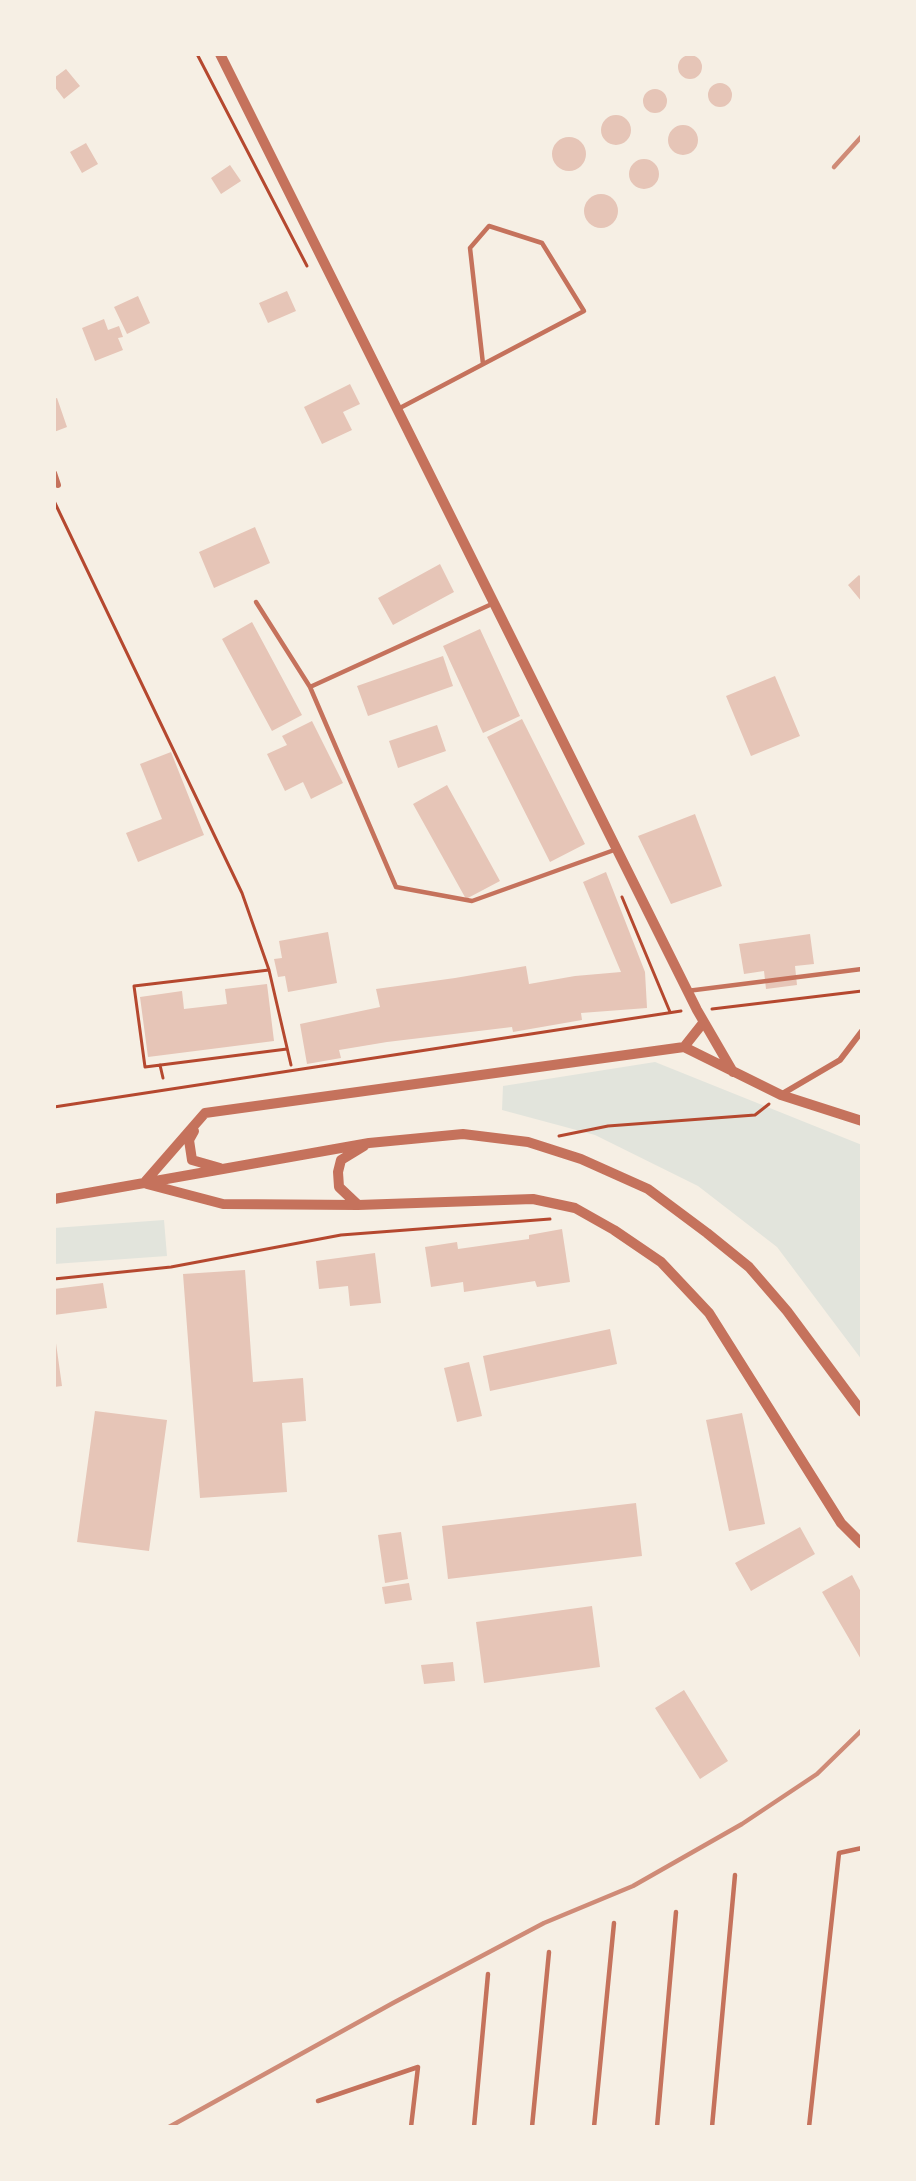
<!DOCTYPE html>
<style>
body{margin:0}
#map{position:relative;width:916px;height:2181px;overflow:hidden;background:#f6efe4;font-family:Roboto,sans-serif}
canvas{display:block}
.frame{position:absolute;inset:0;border:56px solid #f6efe4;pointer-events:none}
</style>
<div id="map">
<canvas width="916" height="2181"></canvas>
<div class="frame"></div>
</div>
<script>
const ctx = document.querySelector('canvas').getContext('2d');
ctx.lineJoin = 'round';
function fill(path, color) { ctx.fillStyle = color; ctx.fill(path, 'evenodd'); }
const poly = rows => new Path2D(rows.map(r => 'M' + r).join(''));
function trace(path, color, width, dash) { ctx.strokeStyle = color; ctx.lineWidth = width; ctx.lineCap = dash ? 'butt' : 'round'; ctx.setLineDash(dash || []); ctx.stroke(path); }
const green = poly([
 [655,1062,862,1145,862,1360,777,1247,698,1186,595,1135,502,1110,503,1086],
 [164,1220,167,1256,54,1264,54,1228]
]);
const building = poly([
 '678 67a12 12 0 1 1 24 0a12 12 0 1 1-24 0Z',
 [66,69,80,86,64,99,54,86,54,78],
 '708 95a12 12 0 1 1 24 0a12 12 0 1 1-24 0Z',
 '643 101a12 12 0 1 1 24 0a12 12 0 1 1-24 0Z',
 '601 130a15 15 0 1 1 30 0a15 15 0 1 1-30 0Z',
 '668 140a15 15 0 1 1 30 0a15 15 0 1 1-30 0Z',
 '552 154a17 17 0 1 1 34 0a17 17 0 1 1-34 0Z',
 [86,143,98,164,82,173,70,152],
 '629 174a15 15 0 1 1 30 0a15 15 0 1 1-30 0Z',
 [230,165,241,181,221,194,211,178],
 '584 211a17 17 0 1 1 34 0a17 17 0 1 1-34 0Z',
 [287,291,296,311,268,323,259,303],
 [138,296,150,323,127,334,114,307],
 [104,319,108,330,119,326,123,337,118,338,123,350,95,361,82,328],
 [350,384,360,404,343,412,352,430,322,444,304,407],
 [57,398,67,427,54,432,54,399],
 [255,527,270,563,214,588,199,552],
 [440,564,454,592,393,625,378,598],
 [859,575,862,578,862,602,848,585],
 [252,622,302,715,272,731,222,639],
 [480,629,520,716,483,733,443,646],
 [443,656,453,686,368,716,357,686],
 [775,676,800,736,751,756,726,696],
 [522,719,585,844,550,862,487,737],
 [312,721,343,783,311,799,303,782,285,791,267,754,287,745,282,736],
 [437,725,446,751,398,768,389,741],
 [171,752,204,835,138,862,126,833,162,819,140,764],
 [447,785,500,881,466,899,413,804],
 [695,814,722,886,671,904,638,836],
 [606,872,645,972,647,1008,581,1013,582,1020,513,1032,512,1027,387,1042,339,1050,341,1058,307,1064,300,1024,380,1007,376,989,455,978,526,966,529,984,575,976,621,972,583,882],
 [328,932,337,983,288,992,285,976,278,977,274,959,282,958,279,941],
 [810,934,814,964,795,966,797,985,766,989,764,971,744,974,739,944],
 [267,984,274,1041,148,1057,140,997,182,991,184,1009,227,1004,225,989],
 [562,1229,570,1282,537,1287,535,1281,464,1292,463,1282,431,1287,425,1247,457,1242,458,1249,529,1239,529,1235],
 [375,1253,381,1303,350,1306,348,1286,319,1289,316,1261],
 [245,1270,253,1382,303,1378,306,1421,282,1423,287,1492,200,1498,183,1274],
 [103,1283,107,1308,54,1315,54,1289],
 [54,1329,62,1386,54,1387],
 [610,1329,617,1364,490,1391,483,1356],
 [469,1362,482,1416,457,1422,444,1368],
 [95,1411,167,1420,149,1551,77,1542],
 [742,1413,765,1524,729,1531,706,1420],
 [636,1503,642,1556,448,1579,442,1526],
 [800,1527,815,1554,751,1591,735,1563],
 [401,1532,408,1579,385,1583,378,1535],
 [852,1575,862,1594,862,1661,822,1592],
 [409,1583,412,1600,385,1604,382,1587],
 [592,1606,600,1667,484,1683,476,1622],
 [453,1662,455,1681,424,1684,421,1665],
 [684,1690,728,1761,700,1779,655,1708]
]);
const path = poly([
 [197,54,307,266],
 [54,501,242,893,269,970,291,1065],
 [622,897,670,1012],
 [269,970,134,986,145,1067,287,1049],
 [712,1009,862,991],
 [160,1065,163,1078],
 [54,1107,681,1011],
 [559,1136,608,1126,755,1115,769,1104],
 [54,1279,171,1267,341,1235,550,1219]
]);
const service = poly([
 [398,409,584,311,542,243,489,226,470,248,483,364],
 [256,602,310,687],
 [494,603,310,687,396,887,472,901,617,849],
 [687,991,862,969],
 [318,2101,418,2067,411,2127],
 [474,2127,488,1974],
 [532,2127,549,1952],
 [594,2127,614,1923],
 [657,2127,676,1912],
 [712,2127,735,1875],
 [809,2127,839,1853,862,1848]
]);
const minor = poly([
 [54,473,58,485],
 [782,1094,840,1060,862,1031]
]);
const tertiary = poly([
 [220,54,697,1010,733,1072],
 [684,1047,781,1095,862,1121],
 [194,1131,189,1140,192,1160,220,1168],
 [144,1183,205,1113,684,1047,703,1023],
 [147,1184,223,1204,358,1205,533,1199,575,1208,614,1230,661,1262,709,1313,841,1523,862,1544],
 [54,1199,369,1143,463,1134,528,1142,581,1159,648,1189,707,1233,749,1267,787,1311,862,1412],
 [358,1205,339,1187,338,1172,341,1160,364,1146]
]);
const rail = poly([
 [834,167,862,136],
 [169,2127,393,2003,544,1923,633,1886,742,1824,817,1774,862,1730]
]);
fill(green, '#e2e4dc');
fill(building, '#e6c5b7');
trace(path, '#b5482f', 3);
trace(service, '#c5725c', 4.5);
trace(minor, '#c5725c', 6);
trace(tertiary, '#c5725c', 10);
trace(rail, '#cf8b77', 4.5);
</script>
